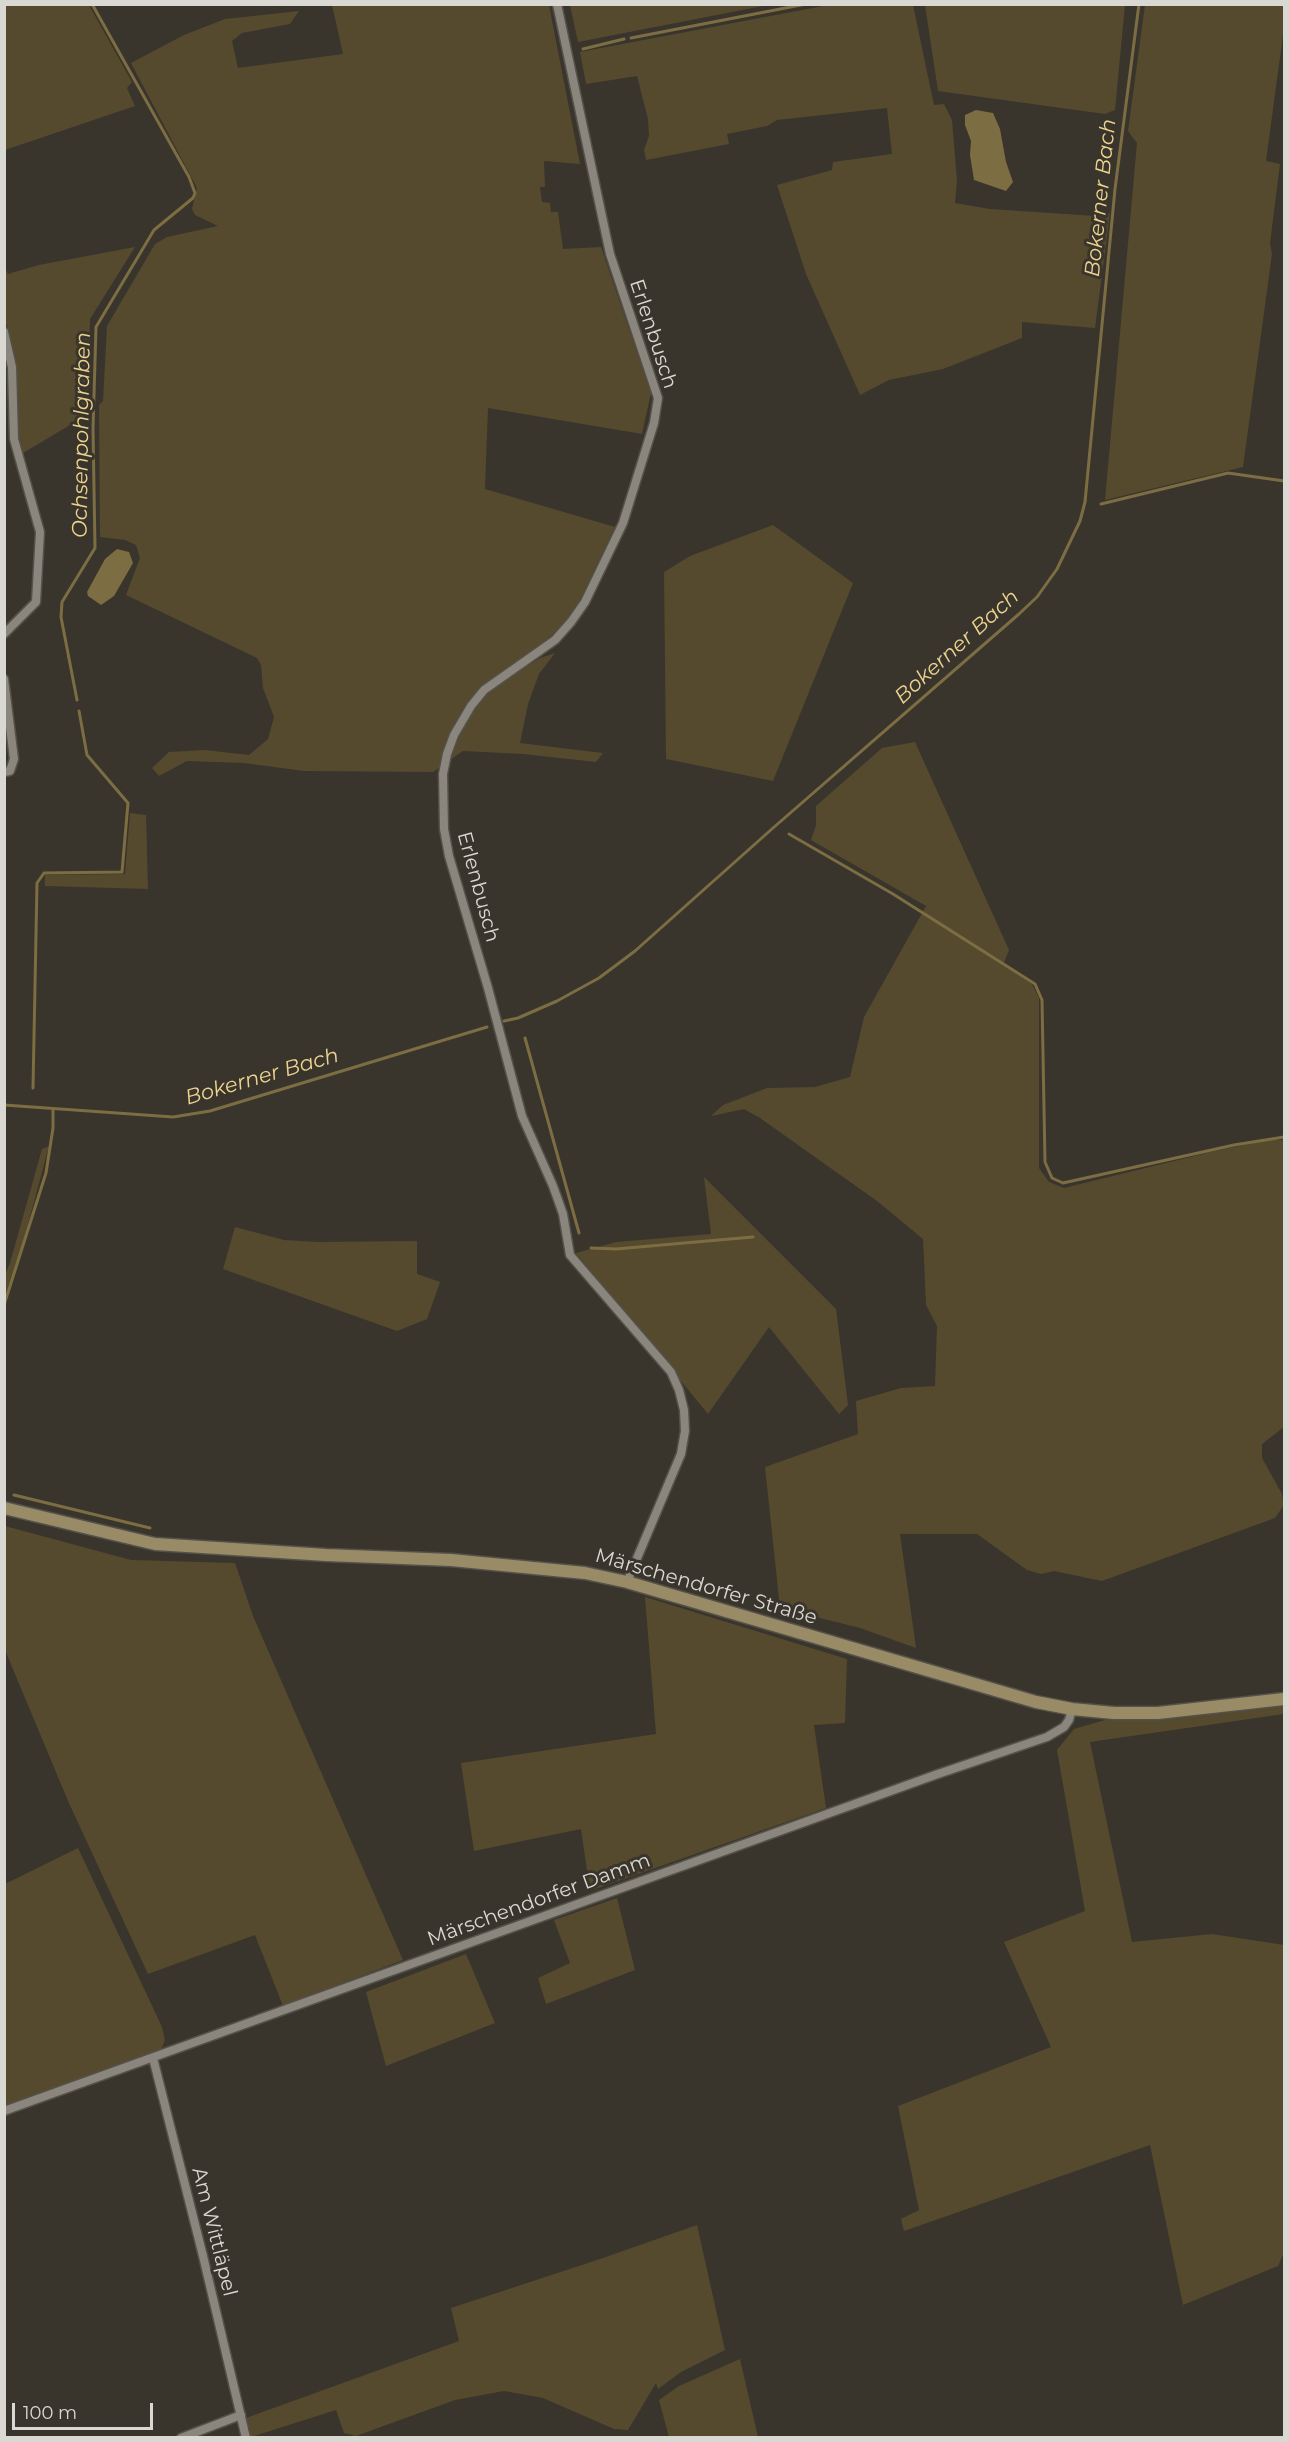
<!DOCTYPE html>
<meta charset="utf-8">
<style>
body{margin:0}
#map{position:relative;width:1289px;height:2442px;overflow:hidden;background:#39352d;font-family:Montserrat,sans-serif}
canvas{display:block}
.frame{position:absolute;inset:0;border:6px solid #dad8d3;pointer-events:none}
.scale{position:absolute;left:12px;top:2403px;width:141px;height:27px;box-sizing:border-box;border:3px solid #dad8d3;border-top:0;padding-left:8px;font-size:18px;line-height:21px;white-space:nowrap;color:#dad8d3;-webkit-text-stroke:4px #39352d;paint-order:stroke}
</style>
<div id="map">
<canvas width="1289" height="2442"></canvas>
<div class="frame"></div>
<div class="scale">100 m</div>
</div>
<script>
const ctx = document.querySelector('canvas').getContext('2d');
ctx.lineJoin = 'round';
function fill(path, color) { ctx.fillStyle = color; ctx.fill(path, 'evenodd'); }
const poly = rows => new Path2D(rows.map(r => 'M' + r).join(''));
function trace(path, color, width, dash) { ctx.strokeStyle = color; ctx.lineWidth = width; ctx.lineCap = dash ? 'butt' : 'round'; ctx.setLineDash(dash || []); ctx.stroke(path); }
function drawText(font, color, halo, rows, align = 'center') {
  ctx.font = font + ' Montserrat,sans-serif'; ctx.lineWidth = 6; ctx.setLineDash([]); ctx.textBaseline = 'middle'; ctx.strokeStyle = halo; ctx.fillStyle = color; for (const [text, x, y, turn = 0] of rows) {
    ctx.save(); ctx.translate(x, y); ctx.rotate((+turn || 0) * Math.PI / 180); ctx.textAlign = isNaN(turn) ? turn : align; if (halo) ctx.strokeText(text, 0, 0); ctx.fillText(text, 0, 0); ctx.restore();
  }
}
const green = poly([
 [6,4,89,5,132,82,127,88,135,106,5,150],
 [834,4,913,5,934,105,944,104,952,120,957,181,955,203,990,209,1096,216,1110,213,1095,328,1022,322,1022,338,943,369,889,380,860,395,806,274,777,185,832,170,833,162,892,154,887,108,777,120,767,126,727,134,729,144,646,160,644,150,649,136,648,119,637,76,586,84,580,52],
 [332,5,549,5,580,164,544,161,545,187,540,187,542,202,550,203,551,212,558,212,563,249,601,247,651,393,642,434,488,408,485,489,615,527,580,600,567,619,551,636,469,703,446,741,439,768,433,772,304,771,244,763,187,761,159,776,152,768,169,752,205,750,249,755,268,739,274,717,263,688,261,665,257,658,126,595,140,558,136,545,125,540,100,537,99,405,103,401,107,326,155,244,167,237,218,226,195,215,192,209,197,188,131,63,184,35,225,19,299,11,290,24,242,33,232,41,238,68,343,54],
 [570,5,570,4,768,5,578,42],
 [925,5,1125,5,1115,110,1105,114,938,91],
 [1145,5,1284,5,1283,35,1266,161,1280,164,1270,243,1272,254,1243,467,1105,500,1137,143,1128,131],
 [135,247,90,319,87,415,23,453,18,438,15,367,5,318,4,266,8,274,39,265],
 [773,525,853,583,773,781,666,759,664,572,690,556],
 [555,653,539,674,528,704,520,743,603,753,596,762,523,754,463,751,450,760,465,722,487,693,503,681,540,658],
 [915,742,1009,950,1003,965,1032,984,1039,998,1039,1168,1049,1182,1064,1188,1215,1151,1268,1140,1284,1140,1284,1427,1262,1444,1262,1458,1282,1494,1284,1505,1275,1518,1102,1581,1054,1571,1041,1574,1027,1570,977,1534,900,1534,916,1648,860,1628,780,1608,765,1467,858,1434,856,1401,901,1388,935,1386,937,1326,926,1305,923,1239,877,1201,760,1118,744,1109,711,1116,723,1105,767,1088,815,1087,850,1077,864,1017,926,906,811,840,816,825,816,806,882,748],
 [130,813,146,815,148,889,45,886,45,875,125,874],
 [49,1146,20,1254,5,1296,5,1275,10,1263,42,1149],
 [704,1177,836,1309,848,1405,839,1414,769,1327,708,1414,576,1253,616,1242,711,1234],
 [235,1227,284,1240,318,1242,417,1241,417,1274,440,1282,427,1319,397,1331,223,1269],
 [5,1526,131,1560,235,1563,253,1616,403,1960,283,2006,255,1935,148,1974,68,1801,5,1650],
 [645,1597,847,1659,845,1723,814,1725,826,1808,590,1891,581,1829,474,1851,461,1763,656,1734],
 [1284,1702,1284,1714,1090,1742,1132,1942,1212,1934,1284,1945,1284,2253,1278,2266,1183,2305,1150,2145,904,2231,901,2219,919,2210,898,2106,1051,2047,1004,1942,1085,1911,1057,1750,1074,1729,1105,1720],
 [78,1848,162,2027,165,2040,161,2050,145,2057,5,2108,5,1884],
 [617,1898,635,1970,546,2004,538,1978,570,1963,554,1920],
 [466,1954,495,2023,386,2066,366,1992],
 [697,2225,725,2350,681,2372,658,2389,656,2383,628,2430,614,2429,543,2398,504,2391,455,2400,356,2436,344,2433,336,2410,251,2437,246,2418,459,2341,451,2308,600,2259],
 [740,2359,758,2437,669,2437,659,2400,679,2386]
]);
const water = poly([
 [976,110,993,113,1000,129,1006,162,1013,182,1006,191,974,180,970,155,971,141,965,125,965,115],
 [117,549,129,552,133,563,114,596,101,605,88,596,87,592,105,559]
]);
const stream = poly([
 [631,38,806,4],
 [583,49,624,39],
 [1101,504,1228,473,1284,481],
 [77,700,61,617,62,602,95,548,93,429,96,327,154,230,193,198,195,193,189,177,92,4],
 [789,834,893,894,1035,984,1042,1000,1045,1162,1052,1178,1063,1183,1234,1145,1284,1137],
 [504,1021,518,1018,557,1001,599,978,635,951,773,828,1019,614,1037,597,1057,569,1080,521,1085,502,1115,189,1139,4],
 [525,1038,579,1233],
 [33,1088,37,883,44,873,122,872,128,803,87,755,79,711],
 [4,1105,173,1117,210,1111,487,1027],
 [591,1248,616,1249,753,1237],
 [4,1305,46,1173,53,1128,53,1109],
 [14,1495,150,1528]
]);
const street = poly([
 [557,4,610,254,658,398,654,423,623,523,585,602,571,622,555,640,484,690,471,706,454,735,447,754,443,774,444,829,449,856,488,988,522,1116,553,1186,563,1214,570,1255,671,1372,679,1390,684,1410,685,1431,681,1454,627,1582],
 [4,332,12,367,14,439,40,532,36,602,4,634],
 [4,679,14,759,10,771,4,772],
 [153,2058,203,2256,246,2438],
 [4,2111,935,1775,1047,1737,1064,1727,1069,1720,1072,1709],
 [181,2438,241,2415]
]);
const secondary = poly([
 [4,1508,155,1544,326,1555,451,1560,585,1573,627,1582,1036,1702,1072,1709,1114,1713,1158,1713,1284,1699]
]);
const streetNames = [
 ["Erlenbusch",653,334,72],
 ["Erlenbusch",478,887,75],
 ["Märschendorfer Straße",706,1587,16],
 ["Märschendorfer Damm",539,1900,-20],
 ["Am Wittläpel",214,2232,76]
];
const waterNames = [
 ["Bokerner Bach",1101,198,-84],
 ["Ochsenpohlgraben",82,435,-89],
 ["Bokerner Bach",957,647,-42],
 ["Bokerner Bach",262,1077,-16]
];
fill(green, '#554a2e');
fill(water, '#7d6d43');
trace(stream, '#7d6d43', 3);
trace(street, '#54514a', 11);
trace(secondary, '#54514a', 15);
trace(street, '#8a867d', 8);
trace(secondary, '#988b66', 12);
drawText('20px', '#dad8d3', '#39352d', streetNames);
drawText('italic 21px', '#edd38e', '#39352d', waterNames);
</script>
